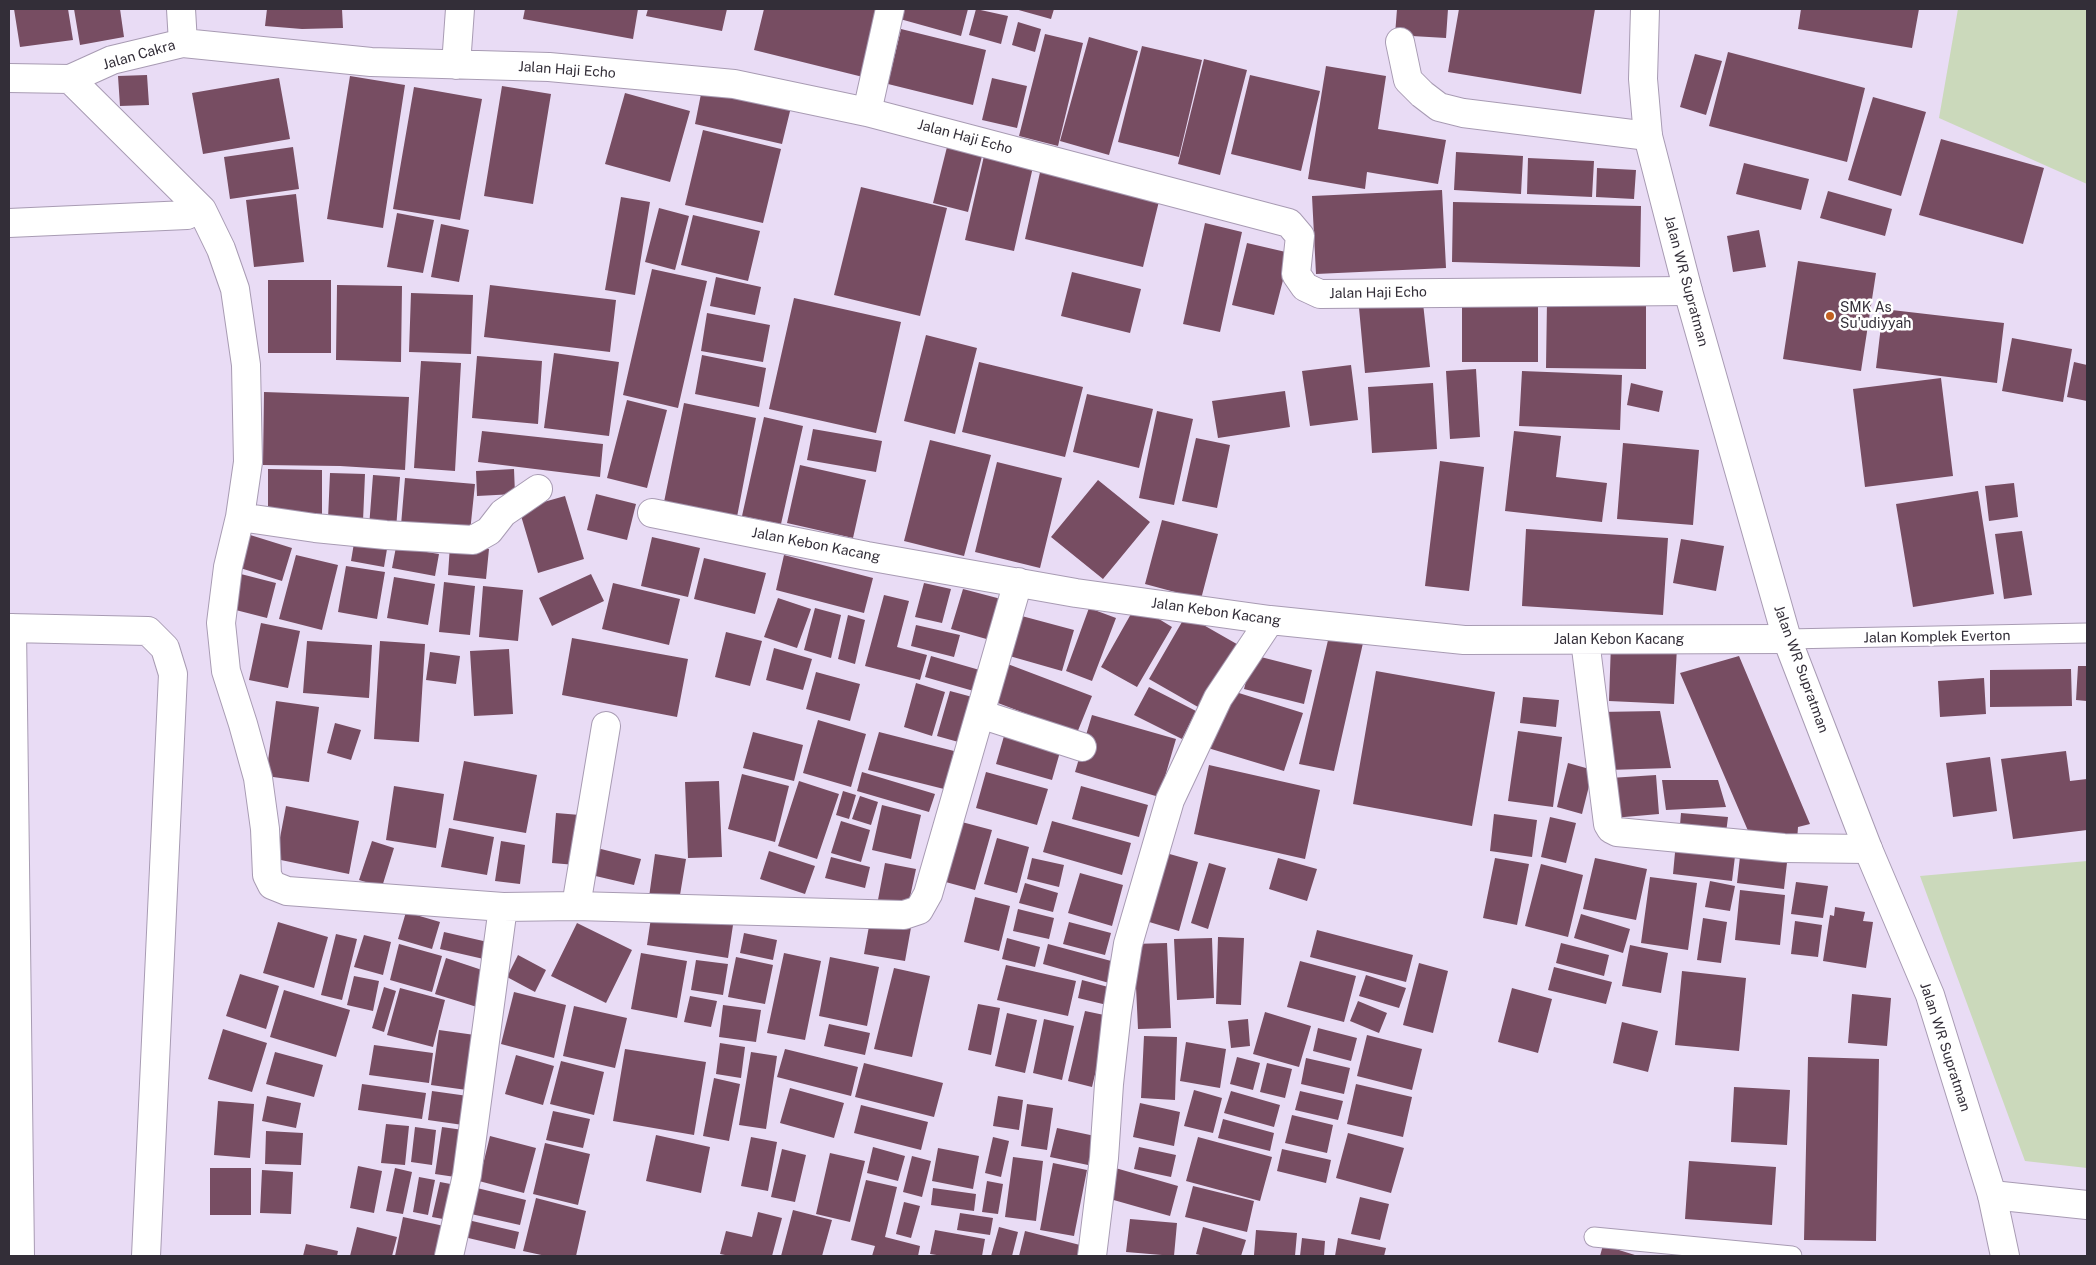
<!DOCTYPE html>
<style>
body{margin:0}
#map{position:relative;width:2096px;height:1265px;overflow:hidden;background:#e9dcf5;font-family:"Public Sans",sans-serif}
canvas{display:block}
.frame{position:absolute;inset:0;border:10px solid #332e38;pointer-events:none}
</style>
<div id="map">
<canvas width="2096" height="1265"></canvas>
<div class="frame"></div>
</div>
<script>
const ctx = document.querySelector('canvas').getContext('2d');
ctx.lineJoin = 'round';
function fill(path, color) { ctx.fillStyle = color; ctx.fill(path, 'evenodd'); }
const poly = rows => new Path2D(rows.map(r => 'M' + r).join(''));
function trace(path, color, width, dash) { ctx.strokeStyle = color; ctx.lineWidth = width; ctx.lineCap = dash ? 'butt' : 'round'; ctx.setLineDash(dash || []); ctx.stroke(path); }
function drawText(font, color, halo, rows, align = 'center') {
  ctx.font = font + ' "Public Sans",sans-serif'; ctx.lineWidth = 5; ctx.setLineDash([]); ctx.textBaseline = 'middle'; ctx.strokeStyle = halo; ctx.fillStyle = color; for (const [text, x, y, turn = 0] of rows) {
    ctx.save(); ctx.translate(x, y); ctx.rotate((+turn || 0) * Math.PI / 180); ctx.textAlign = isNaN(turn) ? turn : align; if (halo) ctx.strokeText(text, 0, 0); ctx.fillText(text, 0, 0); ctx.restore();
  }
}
const green = poly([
 [1958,9,2087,9,2087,184,1939,118],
 [2087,861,2087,1168,2025,1161,1920,876]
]);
const building = poly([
 [14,9,68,9,73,40,20,47],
 [74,9,120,9,124,37,80,45],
 [267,9,342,9,343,28,302,29,265,26],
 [525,9,638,9,633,39,523,19],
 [648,9,727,9,722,31,646,16],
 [764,9,873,9,884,11,867,78,754,50],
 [903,9,968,9,961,36,900,19],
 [976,9,1008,16,1001,44,969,35],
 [1015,9,1054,9,1051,19],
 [1397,9,1448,9,1446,38,1395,35],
 [1459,9,1595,9,1581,94,1448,72],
 [1801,9,1919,9,1912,48,1798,29],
 [1018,22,1041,29,1035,52,1012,45],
 [901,29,986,50,973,105,888,84],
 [1045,34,1083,43,1058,146,1019,136],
 [1089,37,1138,51,1109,155,1060,141],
 [1142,46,1202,60,1179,157,1118,142],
 [1728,52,1865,88,1847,162,1709,126],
 [1695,54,1722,61,1706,115,1680,107],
 [1204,59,1247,70,1220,175,1178,164],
 [1326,66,1386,76,1378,129,1446,140,1438,184,1367,172,1365,189,1308,179],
 [147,75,149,105,120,106,118,76],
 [1250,75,1320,91,1301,171,1231,154],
 [350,76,405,85,383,228,327,219],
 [279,78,290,139,203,154,192,93],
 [992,78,1027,86,1017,128,982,120],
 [703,84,792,103,782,144,695,124],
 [502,86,551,94,533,204,484,196],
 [414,87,482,99,460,220,393,209],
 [625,93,690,111,670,182,605,164],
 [1873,97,1926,112,1901,196,1848,180],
 [703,130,781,149,763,223,685,205],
 [1941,139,2044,168,2023,244,1919,215],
 [948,143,983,152,968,212,933,203],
 [293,147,299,189,230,199,224,157],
 [986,147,1035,158,1014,251,965,240],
 [1456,152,1523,156,1521,194,1454,190],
 [1528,158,1594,161,1592,197,1527,194],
 [1744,163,1809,179,1801,210,1736,194],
 [1041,168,1160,197,1143,267,1025,239],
 [1597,168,1636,170,1634,199,1596,197],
 [861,187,947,208,920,316,834,295],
 [1442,190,1446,268,1316,274,1312,196],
 [1828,191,1892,209,1885,236,1820,218],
 [296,194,304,262,254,267,246,200],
 [621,197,650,202,635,295,605,290],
 [1453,202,1641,206,1640,267,1452,262],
 [659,208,689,216,675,270,645,262],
 [397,213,434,220,423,273,387,267],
 [693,215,760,231,748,281,681,265],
 [1205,223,1242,232,1220,332,1183,324],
 [441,224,469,230,459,282,431,277],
 [1759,230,1766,267,1733,272,1727,236],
 [1247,243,1290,253,1274,315,1232,305],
 [1798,261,1876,273,1861,371,1783,359],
 [652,269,707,281,678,408,623,395],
 [1072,272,1141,289,1130,333,1061,316],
 [716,277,761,287,755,315,710,306],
 [268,280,331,280,331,353,268,353],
 [337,285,402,286,401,362,336,360],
 [490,285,616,300,610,352,484,337],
 [411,293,473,295,471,354,409,352],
 [794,298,901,322,876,433,769,409],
 [1547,300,1646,300,1646,369,1546,368],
 [1423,303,1430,367,1365,373,1359,308],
 [1462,303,1538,303,1538,362,1462,362],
 [1883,309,2004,323,1997,383,1876,368],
 [707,313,770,325,763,362,701,351],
 [926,335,977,348,955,434,904,421],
 [2012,338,2072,349,2063,402,2002,391],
 [554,353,619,362,609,436,544,428],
 [702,355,766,368,759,407,695,394],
 [477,356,542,361,538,424,472,418],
 [421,361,461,363,455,471,414,468],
 [979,362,1083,387,1065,457,962,432],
 [2074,362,2087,365,2087,401,2067,397],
 [1351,365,1358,420,1310,426,1302,371],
 [1476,369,1480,437,1450,439,1446,371],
 [1522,371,1622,375,1620,430,1519,426],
 [1941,378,1953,476,1865,487,1853,389],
 [1433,383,1437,449,1372,453,1368,387],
 [1631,383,1663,391,1659,412,1627,405],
 [1285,391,1290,427,1218,438,1212,401],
 [264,392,409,397,405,470,340,466,263,465],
 [1087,394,1153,409,1139,468,1073,452],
 [627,400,667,410,647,488,607,478],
 [684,403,756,418,736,522,663,507],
 [1157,411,1193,419,1174,505,1139,498],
 [764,417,803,426,781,524,742,516],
 [813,429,882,441,876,472,807,460],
 [482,431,603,444,600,477,478,462],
 [1514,431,1561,436,1556,477,1607,483,1602,522,1505,511],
 [1196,438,1230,445,1217,508,1182,501],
 [930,440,991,455,964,556,904,541],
 [1623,443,1699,450,1693,525,1617,519],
 [1440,461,1484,467,1469,591,1425,586],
 [997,462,1062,478,1040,568,975,552],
 [800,465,866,480,853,538,787,523],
 [268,469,322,470,322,517,268,517],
 [514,469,515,494,477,496,476,471],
 [330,473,365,474,363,521,328,519],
 [373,475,400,477,396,529,369,527],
 [405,478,475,484,470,532,401,525],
 [1098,480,1150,522,1103,579,1051,537],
 [2014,483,2018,517,1989,521,1985,486],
 [1978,491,1994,594,1913,607,1896,504],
 [596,494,636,504,627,540,587,530],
 [565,496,584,559,538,573,519,509],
 [1162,520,1218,534,1201,599,1145,584],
 [1526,529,1668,538,1663,615,1522,606],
 [2022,531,2032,595,2004,599,1995,534],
 [247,534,292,548,282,581,237,567],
 [355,537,388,543,384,567,351,561],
 [652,537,700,548,688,597,641,586],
 [1681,539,1724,546,1716,591,1673,583],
 [450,545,489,549,486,579,448,575],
 [396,547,439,554,435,576,392,568],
 [296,555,338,565,322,630,279,619],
 [784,555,873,578,864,613,776,590],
 [704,558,766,573,755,614,694,599],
 [346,566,385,572,377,619,338,612],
 [233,572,276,583,267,618,224,607],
 [591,574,604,601,552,626,539,598],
 [394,577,435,584,428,625,387,618],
 [444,582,475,586,470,635,439,632],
 [613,583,680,599,669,645,602,629],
 [924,583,951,589,942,623,915,617],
 [483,586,523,590,518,641,479,637],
 [963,589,1001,599,990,640,951,629],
 [884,595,909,601,897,647,927,655,920,680,865,666],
 [778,598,811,609,797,648,764,637],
 [1136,605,1172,627,1137,687,1101,667],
 [815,608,841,615,831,658,804,650],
 [1089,608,1116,618,1092,681,1066,671],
 [848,615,865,620,855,664,838,659],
 [1018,615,1074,630,1062,671,1006,655],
 [1186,615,1242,647,1205,711,1149,679],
 [261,623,300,631,288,688,249,680],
 [916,625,960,635,954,657,911,646],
 [726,632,762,641,750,686,715,677],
 [1329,636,1363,643,1334,771,1299,764],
 [572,638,688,659,677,717,562,695],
 [307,641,372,645,369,698,303,693],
 [380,641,425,644,419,742,374,739],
 [1611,643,1677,647,1674,704,1609,701],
 [774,648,812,659,803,690,766,680],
 [509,649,513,714,474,716,470,651],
 [430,652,460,656,456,684,426,680],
 [1253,655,1312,670,1304,704,1244,689],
 [931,656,983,671,977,692,925,677],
 [1739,656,1810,824,1798,827,1797,841,1752,840,1680,673],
 [1005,663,1092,696,1077,733,990,700],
 [2078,666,2087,666,2087,701,2076,700],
 [2071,669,2072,706,1990,707,1990,670],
 [1376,671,1495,692,1472,826,1353,804],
 [816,672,860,684,850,721,806,709],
 [1984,678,1986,714,1940,717,1938,681],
 [916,683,945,692,932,736,904,727],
 [1149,687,1196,711,1182,739,1134,715],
 [1226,689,1303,713,1284,771,1208,748],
 [950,691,976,698,962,743,937,736],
 [1523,697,1559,700,1556,727,1520,723],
 [276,701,319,707,309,782,266,776],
 [1660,711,1671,768,1609,770,1598,712],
 [1092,715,1176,739,1159,797,1075,772],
 [818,720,866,734,851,787,803,773],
 [335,723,361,730,351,760,327,753],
 [1006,729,1062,745,1052,780,996,764],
 [1518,731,1562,737,1553,807,1508,801],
 [753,732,803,745,794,781,743,768],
 [879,732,954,751,944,789,868,770],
 [2066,751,2070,781,2087,779,2087,830,2013,839,2001,759],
 [1990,757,1997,811,1953,817,1946,763],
 [464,761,537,775,526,833,453,820],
 [1568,763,1593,770,1582,814,1557,807],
 [1209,765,1320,790,1305,859,1194,834],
 [862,772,935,794,929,812,857,791],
 [986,772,1048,789,1037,825,976,808],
 [742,774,789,786,775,842,728,829],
 [1656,775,1659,814,1613,818,1610,778],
 [1662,780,1718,780,1726,807,1666,810],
 [719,781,722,857,688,858,685,782],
 [799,781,839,794,817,859,778,846],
 [394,786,444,794,436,848,386,840],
 [1081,786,1148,805,1139,837,1072,819],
 [843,791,856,795,849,819,836,815],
 [860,796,878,802,871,825,852,819],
 [882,805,921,815,911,859,872,850],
 [286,806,359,821,349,874,276,859],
 [556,813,580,815,576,865,552,863],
 [1681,813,1728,817,1725,841,1679,837],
 [1494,814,1537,820,1532,857,1490,851],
 [1550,817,1576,823,1566,863,1541,857],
 [841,821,870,830,861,862,831,853],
 [958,821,992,830,975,890,942,881],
 [1052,821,1131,843,1122,875,1043,852],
 [449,828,494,837,487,875,441,867],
 [997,838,1029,847,1017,893,984,884],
 [372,841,394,848,382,887,359,880],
 [501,841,525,845,520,884,495,881],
 [1676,842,1736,848,1732,881,1673,874],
 [593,847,641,859,634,885,587,874],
 [1741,848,1788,854,1784,889,1737,883],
 [769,851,815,866,805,894,760,879],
 [1166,853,1198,862,1179,931,1146,921],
 [655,854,686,859,679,901,649,897],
 [831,857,870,867,865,888,825,878],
 [1032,858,1064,865,1059,887,1027,879],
 [1278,858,1317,869,1307,901,1269,889],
 [1495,858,1529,864,1517,925,1483,918],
 [1595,858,1647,869,1636,920,1583,909],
 [885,863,916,869,907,911,877,905],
 [1209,863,1226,868,1208,929,1191,923],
 [1541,864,1583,875,1568,937,1525,926],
 [1080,873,1123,885,1112,926,1068,913],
 [1650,877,1697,883,1688,950,1641,943],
 [1710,881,1735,886,1730,911,1705,907],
 [1796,882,1828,886,1823,918,1791,914],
 [1025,883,1058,893,1053,912,1019,903],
 [1740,890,1785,895,1780,945,1735,940],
 [975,897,1010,906,999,951,964,942],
 [1835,907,1865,912,1863,921,1873,922,1866,968,1823,961,1830,915,1834,916],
 [1018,909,1054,918,1049,939,1013,931],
 [652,911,733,925,728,958,647,945],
 [406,912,440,922,432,949,398,939],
 [1581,914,1630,929,1623,953,1574,938],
 [871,915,912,922,905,961,864,954],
 [1703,918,1727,922,1721,963,1697,960],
 [1795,921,1822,925,1818,957,1791,954],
 [278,922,328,937,314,988,263,973],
 [1069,922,1111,933,1105,955,1063,944],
 [577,923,632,950,606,1003,551,976],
 [1317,930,1413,955,1406,982,1310,957],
 [444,932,492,943,488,960,440,949],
 [744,933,777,940,773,960,740,953],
 [336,934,357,939,342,1000,321,995],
 [364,935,391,942,383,975,354,967],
 [1218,937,1244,938,1241,1005,1216,1004],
 [1007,938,1040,947,1035,967,1002,959],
 [1212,938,1214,998,1177,1000,1174,939],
 [1167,943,1171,1028,1138,1029,1134,944],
 [1561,943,1609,955,1604,976,1556,963],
 [399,944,442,956,432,992,390,980],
 [1048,944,1115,962,1109,983,1043,964],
 [1630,945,1668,953,1661,993,1622,986],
 [641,953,687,961,677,1018,631,1009],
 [784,953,821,961,805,1040,767,1033],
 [518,955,546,970,535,992,507,977],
 [736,957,773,965,765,1004,728,997],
 [830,957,879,967,867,1026,819,1016],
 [446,958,488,972,477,1007,435,994],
 [696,960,728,964,723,995,691,990],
 [1300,961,1356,976,1344,1022,1287,1007],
 [1419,963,1448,971,1433,1033,1403,1025],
 [1006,965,1076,981,1068,1016,997,1000],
 [1554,967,1612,982,1606,1004,1548,990],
 [894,968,930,976,912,1057,874,1049],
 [1682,971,1746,978,1739,1051,1675,1045],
 [240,974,279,986,266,1029,226,1016],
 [1366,975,1406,988,1399,1008,1359,996],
 [354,976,379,981,373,1011,347,1005],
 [1082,980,1112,988,1107,1005,1078,998],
 [384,987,396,991,384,1032,372,1028],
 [400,988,445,1000,433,1047,387,1035],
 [1512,988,1552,999,1538,1053,1498,1042],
 [284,990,350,1010,336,1057,270,1037],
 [514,992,566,1005,554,1058,501,1044],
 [1852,994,1891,998,1887,1046,1848,1043],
 [690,996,717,1001,711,1027,684,1022],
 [1358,1001,1387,1013,1379,1033,1350,1021],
 [978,1004,1000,1008,991,1055,968,1050],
 [723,1005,761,1010,756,1042,719,1037],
 [574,1006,627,1018,615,1068,563,1056],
 [1085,1011,1109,1016,1092,1087,1068,1081],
 [1265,1012,1311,1026,1299,1067,1253,1054],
 [1007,1013,1037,1020,1025,1073,995,1066],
 [1044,1019,1074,1026,1062,1080,1033,1073],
 [1248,1019,1250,1046,1231,1048,1228,1021],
 [1622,1022,1658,1031,1648,1072,1613,1063],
 [829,1024,870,1033,865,1055,824,1046],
 [1318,1028,1357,1038,1351,1061,1313,1051],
 [223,1029,267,1043,252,1092,208,1079],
 [439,1030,482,1036,474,1091,431,1085],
 [1367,1035,1422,1049,1412,1090,1357,1076],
 [1144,1036,1177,1037,1175,1100,1141,1098],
 [1186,1042,1226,1049,1220,1088,1180,1081],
 [720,1043,745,1047,741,1078,716,1074],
 [374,1045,433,1053,429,1083,369,1075],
 [625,1049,706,1062,694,1135,613,1121],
 [785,1049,858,1067,851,1096,777,1077],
 [275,1052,323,1065,314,1097,266,1084],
 [751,1052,777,1056,766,1129,739,1125],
 [516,1055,554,1066,543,1105,505,1094],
 [1237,1057,1260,1063,1253,1090,1230,1084],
 [1808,1057,1879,1059,1876,1241,1804,1240],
 [1306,1058,1350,1068,1344,1094,1301,1084],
 [561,1061,604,1072,594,1115,550,1104],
 [864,1063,943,1083,934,1117,855,1097],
 [1267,1063,1292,1069,1285,1098,1260,1092],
 [714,1078,740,1084,729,1141,703,1136],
 [362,1084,426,1093,422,1119,358,1110],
 [1356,1084,1412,1097,1403,1137,1347,1124],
 [1734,1087,1790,1090,1787,1145,1731,1142],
 [790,1088,844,1103,834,1138,780,1123],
 [1194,1090,1222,1098,1213,1133,1184,1126],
 [432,1091,475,1097,470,1126,428,1120],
 [1231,1091,1280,1105,1274,1127,1224,1113],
 [1300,1091,1343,1101,1338,1120,1295,1110],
 [267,1096,301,1103,296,1128,262,1121],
 [998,1096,1023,1100,1019,1130,993,1126],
 [218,1101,254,1104,250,1158,214,1155],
 [1140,1103,1180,1112,1174,1146,1133,1137],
 [1027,1104,1053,1108,1047,1150,1021,1146],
 [861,1105,928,1122,921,1150,854,1133],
 [553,1111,590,1119,583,1148,546,1140],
 [1292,1115,1333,1125,1327,1153,1285,1143],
 [1223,1119,1274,1133,1270,1151,1218,1138],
 [386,1124,409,1126,405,1165,381,1163],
 [415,1127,436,1130,432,1165,411,1162],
 [442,1127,470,1131,462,1178,435,1174],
 [1057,1128,1095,1136,1088,1165,1050,1157],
 [266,1131,303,1133,301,1165,265,1164],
 [1348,1133,1404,1148,1391,1193,1336,1178],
 [656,1135,710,1147,701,1193,646,1181],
 [490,1136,536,1148,524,1193,479,1181],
 [751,1137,777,1142,768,1191,741,1186],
 [993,1137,1009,1141,1001,1177,985,1173],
 [1198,1137,1272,1157,1260,1201,1186,1181],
 [545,1143,590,1154,578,1205,533,1194],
 [873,1147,905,1156,898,1181,867,1173],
 [1139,1147,1176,1155,1171,1177,1134,1169],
 [938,1148,979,1156,973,1189,932,1181],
 [782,1149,806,1155,795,1202,771,1197],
 [1282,1149,1331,1160,1326,1183,1277,1171],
 [830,1153,865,1161,850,1222,816,1214],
 [912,1156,931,1161,922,1197,903,1192],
 [1013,1157,1043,1161,1036,1221,1005,1217],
 [1689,1161,1776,1167,1772,1225,1685,1219],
 [1053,1163,1087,1170,1074,1236,1040,1230],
 [358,1166,382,1171,374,1213,350,1208],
 [1112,1167,1178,1186,1170,1216,1103,1197],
 [210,1168,251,1168,251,1215,210,1215],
 [395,1168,412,1172,403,1214,386,1211],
 [262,1170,293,1172,291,1214,260,1213],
 [419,1177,435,1180,428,1215,413,1212],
 [866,1180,897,1187,885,1237,920,1246,918,1256,872,1256,875,1246,851,1240],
 [987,1181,1003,1184,998,1214,982,1212],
 [440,1182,461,1186,454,1221,432,1217],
 [1193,1186,1254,1201,1247,1232,1185,1217],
 [477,1188,526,1200,520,1225,471,1214],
 [933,1188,976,1194,974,1211,931,1205],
 [1360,1197,1389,1204,1380,1240,1351,1234],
 [536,1198,586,1211,576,1256,546,1256,523,1251],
 [904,1202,920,1206,911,1238,896,1234],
 [793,1210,832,1220,822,1256,781,1256],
 [758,1212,782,1218,772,1256,730,1256,720,1254,726,1231,752,1237],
 [960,1213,993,1218,990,1235,957,1230],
 [403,1217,453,1228,447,1256,395,1256],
 [1130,1219,1177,1223,1174,1256,1126,1252],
 [468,1220,519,1232,515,1249,464,1237],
 [357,1227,397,1237,392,1256,350,1256],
 [999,1227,1018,1232,1012,1256,991,1256],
 [1203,1227,1246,1240,1241,1256,1204,1256,1196,1254],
 [935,1230,985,1239,982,1256,943,1256,930,1254],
 [1256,1230,1297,1233,1295,1256,1254,1255],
 [1025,1231,1080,1245,1077,1256,1019,1256],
 [1302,1238,1325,1241,1324,1256,1300,1256],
 [1338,1238,1386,1248,1384,1256,1335,1256],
 [306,1244,338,1251,337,1256,303,1256],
 [1603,1245,1638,1256,1600,1256]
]);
const service = poly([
 [1787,639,2087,633],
 [1594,1237,1792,1256]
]);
const minor = poly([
 [181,9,183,43],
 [1400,42,1408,80,1422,94,1439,107,1463,113,1648,136],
 [456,65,460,9],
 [9,78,70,79,112,60,183,43,371,62,549,67,734,84,867,112,1289,223,1300,236,1296,274,1305,287,1320,294,1688,291],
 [70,79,202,210,221,249,235,289,246,365,248,462,240,517,228,567,221,623,226,671,243,724,258,778,265,829,267,875,272,885,287,891,503,907,576,906,904,915,919,910,928,894,1018,582],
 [867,112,890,9],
 [9,223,187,215],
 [652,513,867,556,1076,593,1270,620,1464,640,1787,639],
 [240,517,315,528,386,535,473,540,489,531,503,513,538,489],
 [9,628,148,631,165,648,173,674,146,1256],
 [12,628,20,1256],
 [1585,640,1608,824,1611,829,1617,832,1784,848,1868,849],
 [980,714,1082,747],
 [576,906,606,726],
 [1992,1195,2087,1205],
 [449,1256,467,1175,503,907],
 [1092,1256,1104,1158,1109,1084,1117,1012,1128,944,1170,800,1218,698,1270,620]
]);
const secondary = poly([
 [1645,9,1643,79,1648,136,1688,291,1787,639,1868,849,1930,995,1992,1195,2005,1256]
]);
const markers = [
 [1830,316,5,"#c26121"]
];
const streetNames = [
 ["Jalan Cakra",139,55,-16],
 ["Jalan Haji Echo",567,70,4],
 ["Jalan Haji Echo",965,137,15],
 ["Jalan WR Supratman",1686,281,75],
 ["Jalan Haji Echo",1378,293,-1],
 ["Jalan Kebon Kacang",816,545,11],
 ["Jalan Kebon Kacang",1216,612,8],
 ["Jalan Komplek Everton",1937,637,-1],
 ["Jalan Kebon Kacang",1619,640],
 ["Jalan WR Supratman",1801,669,70],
 ["Jalan WR Supratman",1945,1047,72]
];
const poiNames = [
 ["SMK As",1840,308],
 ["Su'udiyyah",1840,324]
];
fill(green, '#cbd9bb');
fill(building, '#774d62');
trace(service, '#a89bb3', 21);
trace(minor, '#a89bb3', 30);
trace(secondary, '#a89bb3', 30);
trace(service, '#fff', 19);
trace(minor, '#fff', 28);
trace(secondary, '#fff', 28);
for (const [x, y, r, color] of markers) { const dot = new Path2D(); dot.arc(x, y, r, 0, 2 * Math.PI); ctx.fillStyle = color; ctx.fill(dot); trace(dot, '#fff', 2); }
drawText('14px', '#332e38', '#fff', streetNames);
drawText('14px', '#332e38', '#fff', poiNames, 'left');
</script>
